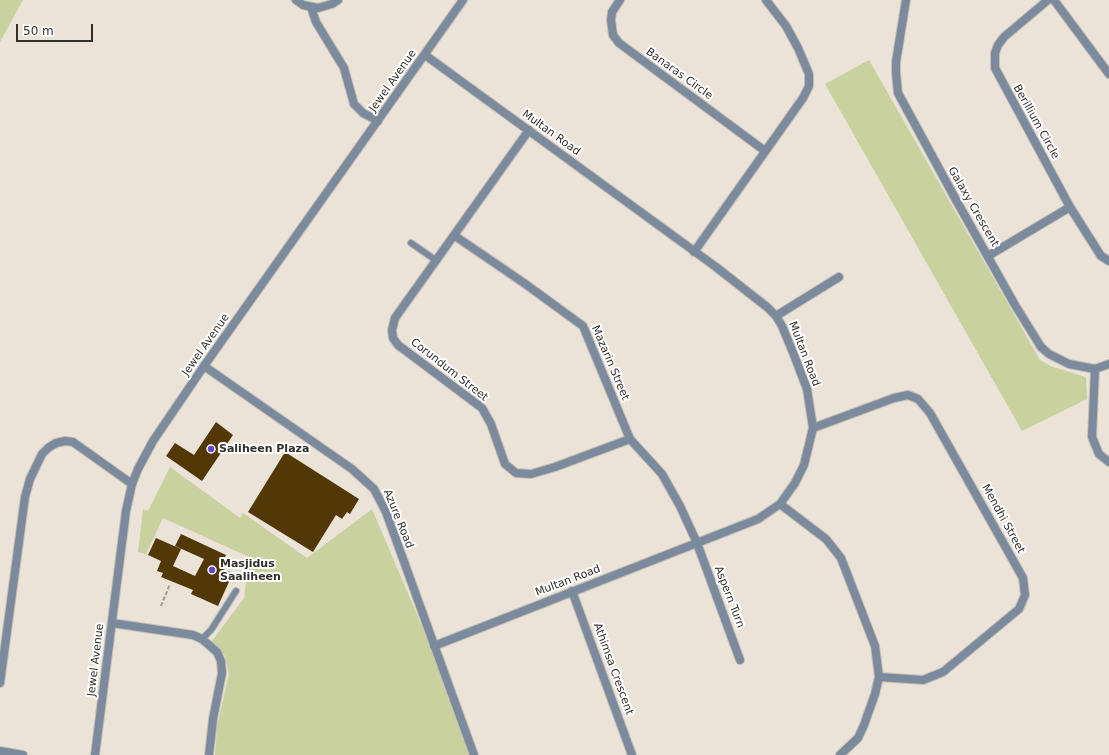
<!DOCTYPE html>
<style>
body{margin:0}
#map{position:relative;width:1109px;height:755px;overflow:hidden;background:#ebe3d7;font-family:"DejaVu Sans",sans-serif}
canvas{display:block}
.scale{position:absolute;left:16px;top:24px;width:77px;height:18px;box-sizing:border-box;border:2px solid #322f2b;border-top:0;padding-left:5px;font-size:12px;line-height:14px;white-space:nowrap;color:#322f2b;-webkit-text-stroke:3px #fff;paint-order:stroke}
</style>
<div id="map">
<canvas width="1109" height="755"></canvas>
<div class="scale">50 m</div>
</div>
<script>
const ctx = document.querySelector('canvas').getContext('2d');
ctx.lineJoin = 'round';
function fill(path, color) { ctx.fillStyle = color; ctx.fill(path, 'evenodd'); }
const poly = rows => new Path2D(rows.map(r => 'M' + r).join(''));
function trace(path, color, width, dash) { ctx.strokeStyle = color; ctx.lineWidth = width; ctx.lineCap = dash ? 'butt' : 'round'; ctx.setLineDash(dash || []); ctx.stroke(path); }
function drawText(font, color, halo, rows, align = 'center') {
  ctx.font = font + ' "DejaVu Sans",sans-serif'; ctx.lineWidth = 4; ctx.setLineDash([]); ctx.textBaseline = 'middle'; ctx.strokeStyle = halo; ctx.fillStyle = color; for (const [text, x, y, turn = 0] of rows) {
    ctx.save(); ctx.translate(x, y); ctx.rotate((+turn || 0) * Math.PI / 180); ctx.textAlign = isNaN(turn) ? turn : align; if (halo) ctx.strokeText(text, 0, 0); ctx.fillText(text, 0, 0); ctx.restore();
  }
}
const green = poly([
 [0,0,23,0,0,42],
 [869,60,1040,360,1053,367,1086,377,1087,399,1022,431,825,84],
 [170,467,240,518,243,513,307,558,372,509,477,755,215,755,217,726,229,674,225,656,212,641,244,598,249,557,163,518,146,554,138,552,143,509,148,511]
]);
const building = poly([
 [216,422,233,435,202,481,166,456,175,443,194,455],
 [285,452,359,499,350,514,347,512,342,519,336,515,313,552,248,512],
 [181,534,226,555,220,568,233,573,218,606,191,594,193,590,161,577,163,573,157,571,161,561,148,555,156,538,181,549,173,566,195,576,204,559,175,546]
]);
const path = poly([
 [161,606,170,584]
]);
const service = poly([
 [411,243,437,261],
 [202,639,211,630,236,591]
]);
const minor = poly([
 [296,0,303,5,318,8,332,4,338,0],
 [620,0,612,12,611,20,613,35,619,43,765,151],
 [906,0,896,62,896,73,898,93,956,200,1015,305,1041,347,1049,354,1069,364,1095,369,1109,364],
 [1048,0,1004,37,998,45,995,53,995,68,1070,207,1101,256,1109,261],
 [1054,0,1109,74],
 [311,7,316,22,344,68,354,104,363,113,378,121],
 [425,55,716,267,767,307,776,316,782,326,794,355,807,389,813,428,804,465,795,483,780,504,758,519,434,646],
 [529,130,395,318,392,330,393,338,398,345,482,408,491,424,505,464,516,473,531,474,555,467,630,439],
 [455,236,524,283,583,326,630,439,662,474,680,506,697,543,740,660],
 [694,252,803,98,809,86,809,74,798,48,786,26,766,0],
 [988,256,1070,207],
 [776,316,839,277],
 [1095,369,1092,437,1099,454,1109,462],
 [813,428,894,398,908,395,918,399,930,413,1023,578,1025,595,1019,609,943,672,923,680,879,677],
 [780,504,826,539,841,558,875,646,879,677,875,694,864,725,858,738,840,755],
 [572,591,632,755],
 [112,623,193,635,202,639,217,652,221,661,222,673,213,719,209,755],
 [0,683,25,497,30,479,42,454,48,448,56,443,65,441,73,442,132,484],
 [0,751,23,755]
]);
const tertiary = poly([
 [204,366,352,469,374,489,386,512,474,755],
 [95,755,126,511,132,484,138,469,153,441,204,366,463,0]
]);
const markers = [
 [211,449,4,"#604bc4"],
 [212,570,4,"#604bc4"]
];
const streetNames = [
 ["Banaras Circle",679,74,36],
 ["Jewel Avenue",393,81,-55],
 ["Berillium Circle",1036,122,61],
 ["Multan Road",551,133,36],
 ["Galaxy Crescent",973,207,60],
 ["Jewel Avenue",206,345,-55],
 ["Multan Road",804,354,69],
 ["Mazarin Street",610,363,67],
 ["Corundum Street",449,370,38],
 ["Azure Road",398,519,68],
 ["Mendhi Street",1003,519,61],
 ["Multan Road",568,581,-21],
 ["Aspern Turn",729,597,69],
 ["Jewel Avenue",96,660,-83],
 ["Athimsa Crescent",613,669,70]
];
const poiNames = [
 ["Saliheen Plaza",219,449],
 ["Masjidus",220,564],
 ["Saaliheen",220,577]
];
fill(green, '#c9d29f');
fill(building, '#523806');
trace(service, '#c6bfb5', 8);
trace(minor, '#c6bfb5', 10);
trace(tertiary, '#c6bfb5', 10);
trace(path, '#a29c93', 2, [4, 2]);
trace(service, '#7b8a9c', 6);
trace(minor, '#7b8a9c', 8);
trace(tertiary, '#7b8a9c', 8);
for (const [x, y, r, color] of markers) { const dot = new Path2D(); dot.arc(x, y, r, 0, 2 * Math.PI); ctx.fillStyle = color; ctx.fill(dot); trace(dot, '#fff', 1.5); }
drawText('11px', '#322f2b', '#fff', streetNames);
drawText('bold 11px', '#322f2b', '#fff', poiNames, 'left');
</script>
